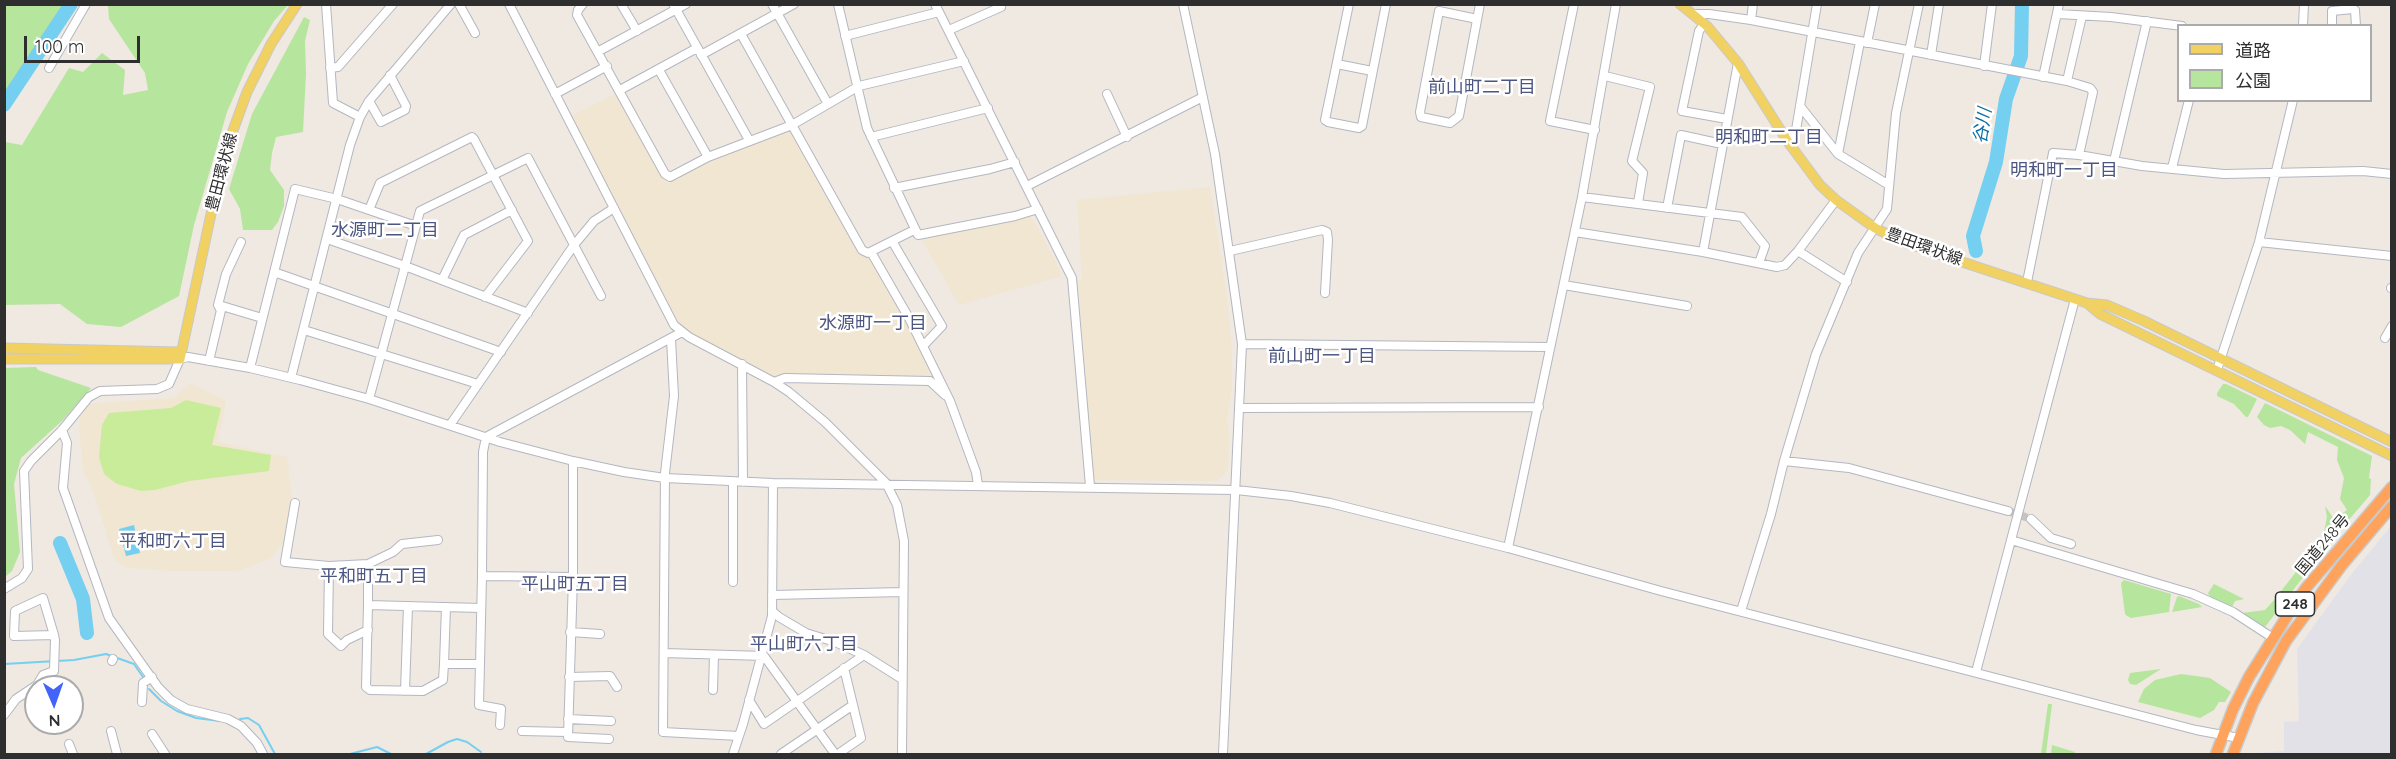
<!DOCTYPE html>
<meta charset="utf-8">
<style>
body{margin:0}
#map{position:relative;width:2396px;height:759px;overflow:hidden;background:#efe9e1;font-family:Quicksand,"Noto Sans JP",sans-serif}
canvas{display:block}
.frame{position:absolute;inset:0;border:6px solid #2e2e2e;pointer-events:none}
.legend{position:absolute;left:2177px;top:24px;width:195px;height:78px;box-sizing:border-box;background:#fff;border:2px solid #ababab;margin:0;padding:8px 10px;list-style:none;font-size:18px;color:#2e2e2e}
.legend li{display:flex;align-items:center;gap:12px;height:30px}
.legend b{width:30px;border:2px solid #ababab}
.north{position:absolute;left:24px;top:675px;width:60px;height:60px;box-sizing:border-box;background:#fff;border:2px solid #ababab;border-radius:50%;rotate:178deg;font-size:16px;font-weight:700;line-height:24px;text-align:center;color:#2e2e2e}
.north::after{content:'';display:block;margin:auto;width:21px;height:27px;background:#4264fb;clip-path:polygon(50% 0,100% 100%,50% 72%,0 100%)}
.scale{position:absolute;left:24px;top:36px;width:116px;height:27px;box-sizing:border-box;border:3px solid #2e2e2e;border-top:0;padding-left:8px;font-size:18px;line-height:21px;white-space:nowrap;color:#2e2e2e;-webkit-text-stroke:4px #fff;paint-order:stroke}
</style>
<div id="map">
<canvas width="2396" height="759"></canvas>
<div class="frame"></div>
<ul class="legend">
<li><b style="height:8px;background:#f2d163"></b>道路</li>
<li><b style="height:16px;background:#b6e59e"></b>公園</li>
</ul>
<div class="north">N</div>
<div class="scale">100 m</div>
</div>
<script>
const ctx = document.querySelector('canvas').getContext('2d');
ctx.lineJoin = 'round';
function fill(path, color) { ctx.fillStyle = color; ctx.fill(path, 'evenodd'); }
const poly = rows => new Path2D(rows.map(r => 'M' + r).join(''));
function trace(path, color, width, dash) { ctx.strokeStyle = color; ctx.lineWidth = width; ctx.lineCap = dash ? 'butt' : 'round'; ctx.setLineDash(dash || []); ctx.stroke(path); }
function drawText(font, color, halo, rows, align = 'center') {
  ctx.font = font + ' Quicksand,"Noto Sans JP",sans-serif'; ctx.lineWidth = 5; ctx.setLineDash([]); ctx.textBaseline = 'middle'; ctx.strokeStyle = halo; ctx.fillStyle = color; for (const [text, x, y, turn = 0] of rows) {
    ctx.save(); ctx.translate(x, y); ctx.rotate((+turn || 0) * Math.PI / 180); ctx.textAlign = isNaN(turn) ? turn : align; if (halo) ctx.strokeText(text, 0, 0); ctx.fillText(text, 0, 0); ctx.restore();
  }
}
const industrial = poly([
 [2391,526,2391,754,2255,754,2256,753,2284,751,2284,722,2299,721,2297,649,2350,576]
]);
const education = poly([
 [615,94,666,183,710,160,789,129,793,132,862,255,871,259,905,317,935,378,773,376,692,334,683,327,677,320,571,116],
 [1210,187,1227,298,1232,354,1232,386,1227,419,1229,431,1228,470,1216,481,1096,480,1094,477,1078,282,1082,280,1077,200],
 [1029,216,1033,219,1061,272,1059,277,959,305,921,238],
 [190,383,226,401,218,442,287,457,292,498,284,543,269,559,239,571,170,571,128,568,116,561,113,555,96,500,83,469,79,426,81,416,89,404,174,398]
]);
const green = poly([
 [5,4,77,5,5,112,4,5],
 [108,5,288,5,274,21,248,64,227,112,194,225,179,296,121,327,87,324,60,304,4,305,5,142,22,145,69,68,83,72,102,53,125,70,123,95,148,90,145,73,109,19],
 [304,17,310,20,305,41,306,74,303,132,276,137,272,153,270,170,284,190,284,206,278,222,272,230,243,230,240,209,229,189,252,114],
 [36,367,38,370,91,388,63,420,21,458,14,484,20,552,12,571,5,577,5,368],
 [2223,384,2226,384,2257,399,2248,417,2246,417,2234,404,2217,396,2217,393],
 [2265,403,2372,456,2369,478,2371,479,2370,495,2330,542,2265,627,2242,613,2265,610,2275,599,2323,537,2327,517,2325,506,2334,519,2347,510,2340,499,2344,478,2337,460,2338,447,2308,432,2305,444,2290,430,2281,426,2270,428,2264,425,2257,417],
 [2124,580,2171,594,2169,612,2131,618,2127,616,2125,614,2121,583],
 [2214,584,2244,599,2235,601,2232,607,2210,597,2208,593],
 [2179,596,2199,604,2202,607,2172,612,2177,597],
 [2161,669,2136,685,2130,684,2128,680,2130,673],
 [2181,674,2210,678,2231,692,2225,702,2219,702,2214,710,2200,718,2138,702,2144,689,2155,680],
 [2048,704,2052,704,2046,754,2041,754],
 [2052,745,2075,752,2074,754,2051,754]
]);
const pitch = poly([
 [186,400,221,408,212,445,271,455,269,471,189,481,155,490,141,491,117,484,104,474,99,457,102,425,109,413,171,408]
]);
const water = poly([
 [134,525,140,553,126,556,119,529]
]);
const stream = poly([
 [4,664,74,660,106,654,134,664,143,677],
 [149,689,161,701,177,711,196,718,220,721],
 [240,719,248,718,259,725,275,754],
 [350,754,377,747,391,754],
 [426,754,448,742,457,739,467,742,481,752]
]);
const river = poly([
 [4,105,71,4],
 [1976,251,1973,236,1996,162,2006,99,2021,56,2022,4],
 [60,543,83,599,87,633]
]);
const minorTunnel = poly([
 [2008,511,2031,519]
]);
const minor = poly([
 [326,4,333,103,360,117],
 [459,4,475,33],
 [509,4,674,325,689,337,774,382,789,392,825,422,886,483,897,505,904,541,902,754],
 [583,4,578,10,577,15,665,174,670,177,708,157,792,125,859,86,964,61],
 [621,4,637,31],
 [673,4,749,140],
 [772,4,828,104],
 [838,4,867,128,918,235,1015,216,1038,209],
 [935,4,1072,278,1090,486],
 [1183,4,1215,154,1242,344,1223,754],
 [1349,4,1325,120,1328,122,1359,128,1362,126,1386,4],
 [1574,4,1550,121,1595,130],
 [1693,14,1709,14,1751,20,2067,81,2090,88,2093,92,2079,155,2142,166,2224,174,2363,171,2392,174],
 [2058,14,2111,17,2182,26],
 [1477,19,1439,11,1420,112,1421,117,1450,123,1459,116,1480,4],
 [1751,20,1753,4],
 [1704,24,1699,31,1682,111,1727,119],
 [2303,26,2304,4],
 [2332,26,2332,11,2353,9,2355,10,2356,26],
 [949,30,1001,7,1000,4],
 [741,34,862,250,868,253,914,230],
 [845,36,939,12],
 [1867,43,1875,4],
 [599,51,686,4],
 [701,55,794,4],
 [1931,55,1939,4],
 [1337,64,1372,71],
 [1984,66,1992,4],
 [49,68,86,4],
 [330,68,338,67,393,4],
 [659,70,708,157],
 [1605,76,1650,87,1632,161,1643,173,1638,203],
 [2043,77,2059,4],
 [2067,81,2082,16],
 [620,90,697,48],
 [555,94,607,66],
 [1107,94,1127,137],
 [369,101,381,122,405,110,406,106,390,75],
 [1800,106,1838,154,1860,42],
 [871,137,988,108],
 [1788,142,1796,130,1817,4],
 [1838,154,1889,185],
 [2114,161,2147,21],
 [2172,168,2189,100],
 [1027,186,1203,97],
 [894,188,990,169,1015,162],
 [1582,197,1742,217,1765,246,1759,263],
 [1667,208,1681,135,1722,144],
 [369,210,380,183,472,137,474,139,528,241,485,297],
 [1575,232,1703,252,1777,267,1785,265,1798,251,1836,200],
 [327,239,405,266,528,313],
 [892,241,942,326,923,346],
 [2259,242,2392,256],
 [1230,251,1322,230,1327,232,1328,240,1325,293],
 [1798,251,1847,282],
 [871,252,909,318,950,401,976,472,978,485],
 [1703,252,1738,63],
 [274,272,501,352],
 [442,280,464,235,512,210],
 [2027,282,2053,153,2079,155],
 [1564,285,1687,306],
 [2391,288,2392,288],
 [220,309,218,305,226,274,241,242],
 [304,330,478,384],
 [2385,338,2392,326],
 [671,339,674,396,665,473,663,732,739,736],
 [1242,344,1550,347],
 [209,361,222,306,262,318],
 [742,364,743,482],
 [250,368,295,189,337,199,416,226],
 [2217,370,2259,242,2293,100],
 [291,378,350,145,360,117,369,101,451,4],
 [774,382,785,378,930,381,945,395],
 [369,399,420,211,528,158,601,296],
 [1239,408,1539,407],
 [450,425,574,245,594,221,614,208],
 [62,430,67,443,63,488,109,618,158,687,171,700,187,709,228,719,241,726,257,743,263,754],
 [573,461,573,577,568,737,609,739],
 [1784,461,1849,468,2008,511],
 [295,503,285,562,329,566],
 [2031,519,2051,538,2071,544],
 [2011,540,2193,594,2233,612,2273,638],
 [1508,548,1582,197,1616,4],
 [368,564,393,552,402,544,438,540],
 [482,576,573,577],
 [733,582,733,482],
 [4,589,22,578,28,569,24,471,31,461,62,430,89,397,100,391,157,389,169,384,180,359,188,357,250,368,300,380,369,399,500,442,573,461,624,472,665,478,773,483,1236,490,1291,496,1330,503,1508,548,1661,591,2196,730,2239,738],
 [772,595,903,592],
 [368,605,368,564,329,566,328,634,341,646,347,640,368,630],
 [481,608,368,605,366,687,370,690,423,691,443,680,444,664,480,664,482,576,483,452,486,437,682,332],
 [772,611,779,617,806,633,835,642,864,655],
 [1741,611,1771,514,1784,461,1816,354,1858,253,1887,209,1896,113,1919,4],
 [570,632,600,634],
 [664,653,764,656,835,754],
 [112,661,113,659],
 [444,664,446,607],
 [480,664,479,705,501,709,500,725],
 [1976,672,2075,299],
 [569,677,610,676,617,687],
 [713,690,714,655],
 [405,691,408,606],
 [749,700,764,724,864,655,902,679],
 [142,702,143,683,152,677],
 [4,715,16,699,37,685,43,675,54,671,55,640,54,635,43,598,15,611,14,636,54,635],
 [568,719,611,721],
 [111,731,117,754],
 [522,731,568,732],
 [152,734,165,754],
 [69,744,73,754],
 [733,754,743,724,772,616,773,483],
 [781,754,853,705],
 [838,754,861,738,844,668]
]);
const major = poly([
 [1680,4,1707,26,1738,63,1788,142,1820,185,1836,200,1875,228,1901,241,1947,257,2087,303,2107,305,2144,321,2392,442],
 [2087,303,2100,314,2392,456],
 [4,348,181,352],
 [4,359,180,359,211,214,231,136,247,92,271,44,297,4]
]);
const highway = poly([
 [2216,754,2233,709,2249,677,2294,605,2306,588,2392,487],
 [2233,754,2253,703,2286,641,2342,565,2392,506]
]);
const shields = [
 [2295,604,39]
];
const shieldNames = [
 ["248",2295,604]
];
const streetNames = [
 ["豊田環状線",222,172,-75],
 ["豊田環状線",1924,247,20],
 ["国道248号",2323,545,-50]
];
const neighbourhoodNames = [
 ["前山町二丁目",1482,88],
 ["明和町二丁目",1769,138],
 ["明和町一丁目",2064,171],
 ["水源町二丁目",385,231],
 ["水源町一丁目",873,324],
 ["前山町一丁目",1322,357],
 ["平和町六丁目",173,542],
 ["平和町五丁目",374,577],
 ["平山町五丁目",575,585],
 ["平山町六丁目",804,645]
];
const waterNames = [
 ["谷川",1983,126,-81]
];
fill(industrial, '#e3e1e8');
fill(education, '#f0e6d1');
fill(green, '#b6e59e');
fill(pitch, '#c9ec9a');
fill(water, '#75cff0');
trace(stream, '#75cff0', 2);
trace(river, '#75cff0', 14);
trace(minorTunnel, '#c8c4bd', 8, [8, 4]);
trace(minor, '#b4b7c1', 10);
trace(major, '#c9c9c9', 11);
trace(highway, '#c9c9c9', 13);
trace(minor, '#fff', 8);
trace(major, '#f2d163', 9);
trace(highway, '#ffa35c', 10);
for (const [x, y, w] of shields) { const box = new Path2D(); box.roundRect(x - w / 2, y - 12, w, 24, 4.5); ctx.fillStyle = '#fff'; ctx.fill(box); trace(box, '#2e2e2e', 1.5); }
drawText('bold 15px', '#2e2e2e', null, shieldNames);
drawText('16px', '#2e2e2e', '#fff', streetNames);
drawText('18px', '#4d5680', '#fff', neighbourhoodNames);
drawText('italic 18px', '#0d6fa3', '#fff', waterNames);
</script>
